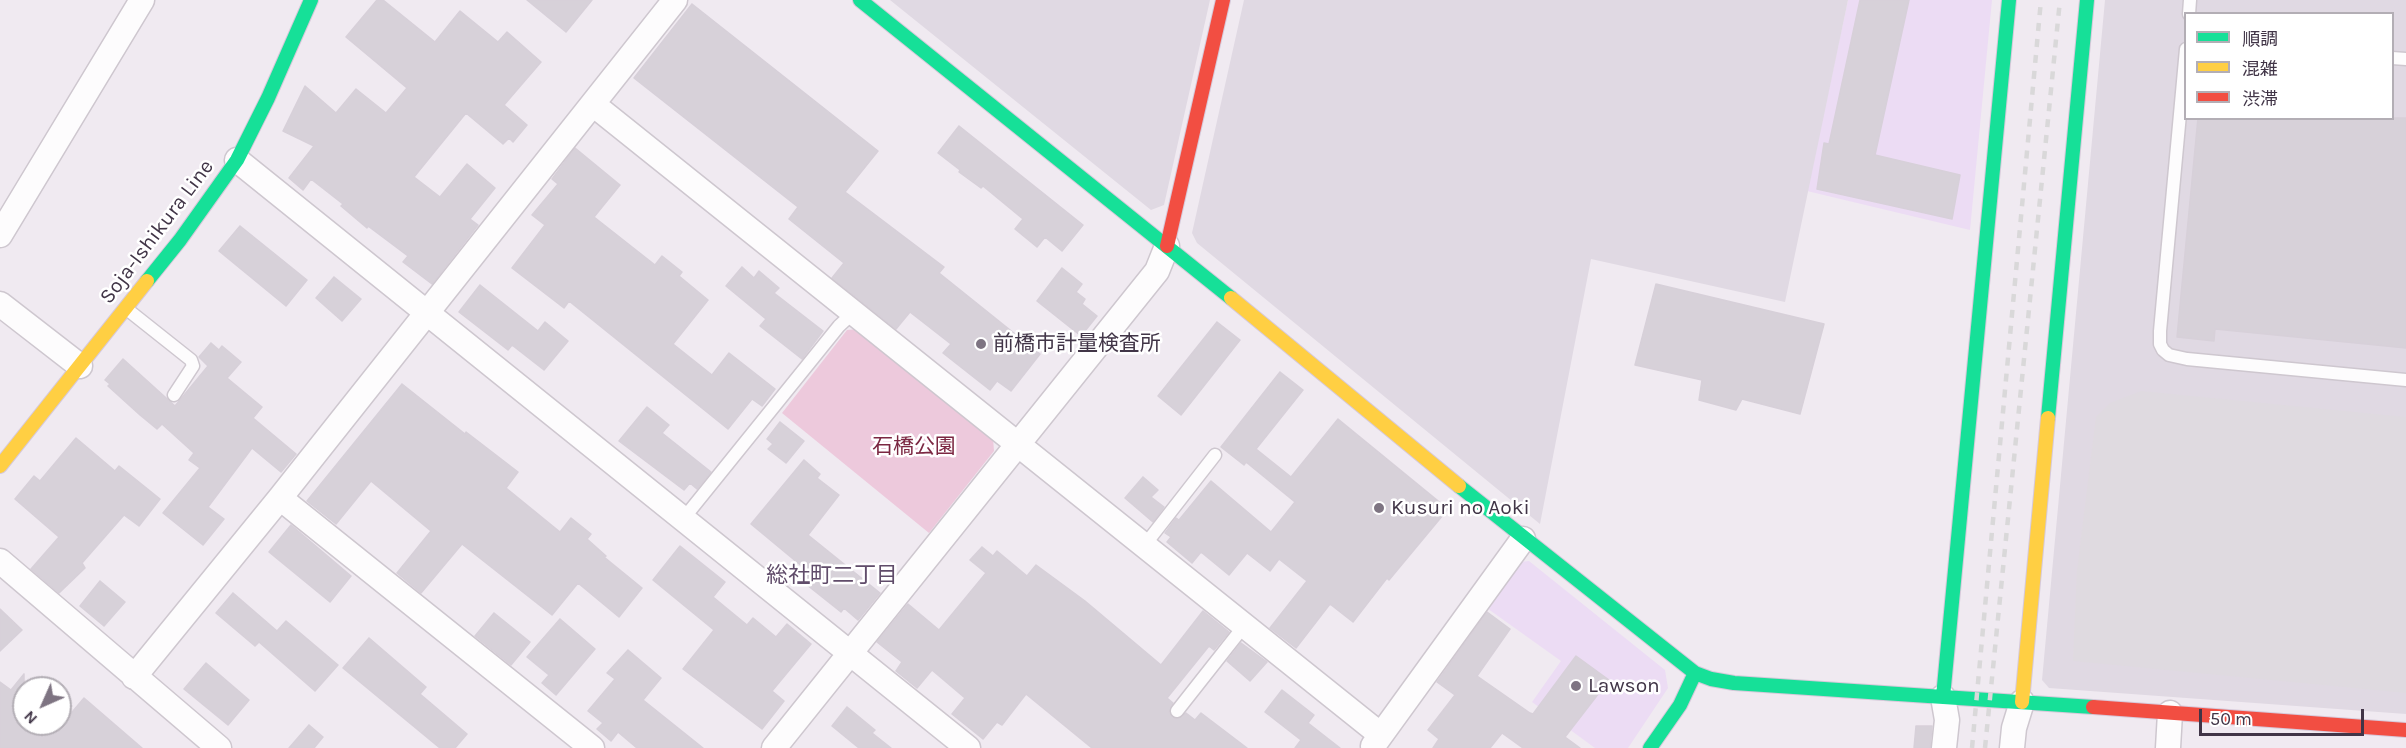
<!DOCTYPE html>
<meta charset="utf-8">
<style>
body{margin:0}
#map{position:relative;width:2406px;height:748px;overflow:hidden;background:#f0eaf1;font-family:Karla,"Noto Sans JP",sans-serif}
canvas{display:block}
.legend{position:absolute;left:2184px;top:12px;width:210px;height:108px;box-sizing:border-box;background:#fff;border:2px solid #b3aeb5;margin:0;padding:8px 10px;list-style:none;font-size:18px;color:#413547}
.legend li{display:flex;align-items:center;gap:12px;height:30px}
.legend b{width:30px;border:2px solid #b3aeb5}
.north{position:absolute;left:12px;top:676px;width:60px;height:60px;box-sizing:border-box;background:#fff;border:2px solid #b3aeb5;border-radius:50%;rotate:225deg;font-size:16px;font-weight:700;line-height:24px;text-align:center;color:#413547}
.north::after{content:'';display:block;margin:auto;width:21px;height:27px;background:#7e7482;clip-path:polygon(50% 0,100% 100%,50% 72%,0 100%)}
.scale{position:absolute;left:2199px;top:709px;width:165px;height:27px;box-sizing:border-box;border:3px solid #413547;border-top:0;padding-left:8px;font-size:18px;line-height:21px;white-space:nowrap;color:#413547;-webkit-text-stroke:4px #fff;paint-order:stroke}
</style>
<div id="map">
<canvas width="2406" height="748"></canvas>
<ul class="legend">
<li><b style="height:8px;background:#16e098"></b>順調</li>
<li><b style="height:8px;background:#ffcf43"></b>混雑</li>
<li><b style="height:8px;background:#f24e42"></b>渋滞</li>
</ul>
<div class="north">N</div>
<div class="scale">50 m</div>
</div>
<script>
const ctx = document.querySelector('canvas').getContext('2d');
ctx.lineJoin = 'round';
function fill(path, color) { ctx.fillStyle = color; ctx.fill(path, 'evenodd'); }
const poly = rows => new Path2D(rows.map(r => 'M' + r).join(''));
function trace(path, color, width, dash) { ctx.strokeStyle = color; ctx.lineWidth = width; ctx.lineCap = dash ? 'butt' : 'round'; ctx.setLineDash(dash || []); ctx.stroke(path); }
function drawText(font, color, halo, rows, align = 'center') {
  ctx.font = font + ' Karla,"Noto Sans JP",sans-serif'; ctx.lineWidth = 5; ctx.setLineDash([]); ctx.textBaseline = 'middle'; ctx.strokeStyle = halo; ctx.fillStyle = color; for (const [text, x, y, turn = 0] of rows) {
    ctx.save(); ctx.translate(x, y); ctx.rotate((+turn || 0) * Math.PI / 180); ctx.textAlign = isNaN(turn) ? turn : align; if (halo) ctx.strokeText(text, 0, 0); ctx.fillText(text, 0, 0); ctx.restore();
  }
}
const commercial = poly([
 [1848,0,1992,0,1970,230,1807,191],
 [1529,561,1665,670,1668,688,1628,748,1595,748,1532,702,1561,661,1484,606,1513,563]
]);
const industrial = poly([
 [890,0,1210,0,1164,205,1151,210],
 [1244,0,1848,0,1785,302,1591,259,1540,524,1197,243,1192,233],
 [2105,0,2406,0,2406,714,2049,688,2042,680],
 [2186,14,2392,14,2392,118,2186,118]
]);
const green = poly([
 [858,329,993,438,994,451,929,533,782,413,847,330]
]);
const parking = poly([
 [2141,391,2406,417,2406,693,2073,661,2077,571,2096,417,2110,403]
]);
const building = poly([
 [377,0,383,0,435,42,460,11,498,42,507,32,541,62,504,105,527,125,513,142,509,138,503,144,466,113,414,177,440,197,467,164,495,188,470,219,478,225,432,284,403,262,408,256,368,226,367,228,341,206,343,204,311,179,303,190,289,178,314,146,283,131,305,86,336,113,356,89,386,113,407,88,346,37,377,0],
 [527,0,592,0,566,32,527,0],
 [1860,0,1909,0,1875,155,1960,175,1952,219,1817,189,1824,143,1829,144,1860,0],
 [692,4,878,151,845,192,944,267,939,273,1040,354,1011,391,997,381,990,390,943,353,951,344,910,312,896,329,832,278,844,263,789,219,798,207,634,78,692,4],
 [2198,118,2406,118,2406,348,2215,329,2214,341,2177,337,2198,118],
 [959,126,1083,225,1062,251,1045,237,1037,247,1015,229,1023,219,983,186,981,188,959,172,960,170,938,153,959,126],
 [575,148,620,185,594,217,655,265,662,256,682,272,679,276,708,300,673,344,712,375,729,353,775,389,762,406,752,399,728,429,569,301,564,308,512,268,545,225,532,215,558,184,552,179,575,148],
 [240,226,307,280,286,306,219,251,240,226],
 [742,267,754,278,759,271,779,288,774,293,823,331,802,359,760,326,766,319,726,286,742,267],
 [1062,268,1082,284,1076,292,1085,299,1082,304,1097,316,1081,336,1037,301,1062,268],
 [334,277,361,299,342,321,316,298,334,277],
 [1656,284,1824,324,1800,414,1742,399,1736,410,1699,400,1702,380,1635,365,1656,284],
 [480,285,538,331,545,322,568,341,544,370,512,345,508,350,459,312,480,285],
 [1217,322,1240,340,1181,415,1158,396,1217,322],
 [211,343,219,350,222,346,241,362,227,378,262,407,253,418,296,454,281,472,252,448,208,507,224,519,203,545,163,513,200,468,189,460,194,453,162,424,157,429,140,415,108,386,110,384,105,380,123,359,175,406,208,366,199,357,211,343],
 [1280,372,1303,390,1256,449,1291,477,1338,419,1448,509,1389,580,1387,578,1353,622,1330,604,1296,648,1270,628,1307,581,1279,559,1270,571,1247,553,1229,575,1201,552,1192,563,1167,542,1171,537,1165,533,1176,518,1179,520,1211,481,1271,532,1295,502,1246,462,1244,465,1221,447,1280,372],
 [402,384,465,434,466,432,518,472,506,488,560,532,571,518,591,534,587,539,606,556,604,557,642,588,619,617,578,583,552,615,462,544,421,593,397,573,431,531,371,481,336,524,307,501,402,384],
 [647,407,669,425,662,433,711,472,697,489,690,483,684,490,619,441,647,407],
 [780,422,804,441,786,463,768,449,773,444,767,439,780,422],
 [76,438,115,471,119,466,160,499,139,526,124,515,82,563,85,568,59,593,31,569,59,537,15,499,34,476,40,481,76,438],
 [804,460,820,474,817,478,839,495,808,535,880,593,858,620,844,608,841,612,797,577,804,568,751,524,804,460],
 [1143,477,1158,490,1151,497,1164,507,1153,522,1125,498,1143,477],
 [291,525,351,576,330,602,269,552,291,525],
 [680,546,725,582,713,597,747,625,753,618,776,637,787,624,811,644,772,691,784,701,762,729,683,669,714,630,653,580,680,546],
 [982,547,993,556,997,551,1027,576,1036,565,1085,601,1161,665,1203,611,1229,632,1214,650,1209,646,1167,698,1173,703,1169,713,1176,719,1186,713,1195,720,1201,713,1247,748,1092,748,1026,694,1002,725,997,722,983,739,952,714,965,698,932,670,917,688,896,671,902,662,877,642,908,604,939,630,986,573,970,560,982,547],
 [100,581,125,602,104,626,80,606,100,581],
 [233,593,277,631,286,621,338,665,315,691,259,642,255,646,216,613,233,593],
 [0,609,22,630,0,651,0,609],
 [1487,612,1510,629,1477,676,1530,713,1533,714,1576,656,1609,680,1565,737,1580,748,1523,748,1502,733,1490,748,1433,748,1439,739,1428,730,1455,695,1437,682,1487,612],
 [494,613,530,642,511,665,475,636,494,613],
 [560,619,595,649,556,695,542,683,549,675,527,657,560,619],
 [369,638,426,687,420,694,467,734,455,748,440,748,343,668,369,638],
 [1241,643,1267,662,1250,681,1227,661,1241,643],
 [628,650,661,678,643,700,703,748,637,748,618,732,611,741,597,729,603,723,588,711,615,679,607,673,628,650],
 [206,663,249,700,228,725,184,689,206,663],
 [24,674,24,724,62,724,84,698,142,748,0,748,0,682,11,690,24,674],
 [1282,690,1314,715,1308,723,1340,748,1295,748,1301,740,1265,712,1282,690],
 [847,707,875,730,872,733,891,748,859,748,832,726,847,707],
 [309,725,323,737,314,748,289,748,309,725],
 [1916,726,1932,726,1930,748,1914,748,1916,726]
]);
const lane = poly([
 [2189,14,2190,0],
 [2186,49,2160,331,2160,344,2163,350,2169,355,2187,359,2406,380],
 [2392,58,2406,59],
 [128,310,191,360,193,366,174,395],
 [684,518,839,326,853,313],
 [1144,546,1215,455],
 [1177,711,1244,626]
]);
const street = poly([
 [594,105,1381,735],
 [237,160,968,748],
 [0,235,142,0],
 [0,304,80,366],
 [280,498,592,748],
 [0,561,219,748],
 [134,677,280,498,675,0],
 [1943,697,1947,720,1944,748],
 [1373,746,1523,539],
 [774,748,1157,271,1167,246],
 [2012,748,2014,728,2022,702],
 [2168,748,2170,713]
]);
const fast = poly([
 [860,0,1231,298],
 [147,281,180,240,237,160,268,98,311,0],
 [2048,418,2087,0],
 [1459,486,1695,673,1711,679,1734,683,2093,707],
 [1943,697,2009,0],
 [1650,748,1680,705,1695,673]
]);
const slow = poly([
 [1231,298,1459,486],
 [0,466,147,281],
 [2022,702,2048,418]
]);
const jam = poly([
 [1167,246,1223,0],
 [2093,707,2406,730]
]);
const rail = poly([
 [1972,748,2041,0],
 [1985,748,2060,0]
]);
const markers = [
 [981,344,6,"#7e7482"],
 [1379,508,6,"#7e7482"],
 [1576,686,6,"#7e7482"]
];
const streetNames = [
 ["Soja-Ishikura Line",157,232,-53]
];
const poiNames = [
 ["前橋市計量検査所",993,344],
 ["Kusuri no Aoki",1391,508],
 ["Lawson",1588,686]
];
const parkNames = [
 ["石橋公園",914,447]
];
const neighbourhoodNames = [
 ["総社町二丁目",832,576]
];
fill(commercial, '#ecdcf4');
fill(industrial, '#e0d9e3');
fill(green, '#edc9dc');
fill(parking, '#dfdae0');
fill(building, '#d7d1d9');
trace(building, '#d7d0d9', 1.5);
trace(lane, '#cec7cf', 15);
trace(street, '#cec7cf', 27);
trace(fast, '#d6c9da', 16);
trace(slow, '#d6c9da', 16);
trace(jam, '#d6c9da', 16);
trace(lane, '#fdfcfd', 12);
trace(street, '#fdfcfd', 24);
trace(fast, '#16e098', 14);
trace(slow, '#ffcf43', 14);
trace(jam, '#f24e42', 14);
trace(rail, '#d9d8d9', 4.5, [8, 8]);
for (const [x, y, r, color] of markers) { const dot = new Path2D(); dot.arc(x, y, r, 0, 2 * Math.PI); ctx.fillStyle = color; ctx.fill(dot); trace(dot, '#fff', 2); }
drawText('21px', '#413547', '#fff', streetNames);
drawText('21px', '#413547', '#fff', poiNames, 'left');
drawText('21px', '#7b2742', '#fff', parkNames);
drawText('22px', '#604c6a', '#fff', neighbourhoodNames);
</script>
